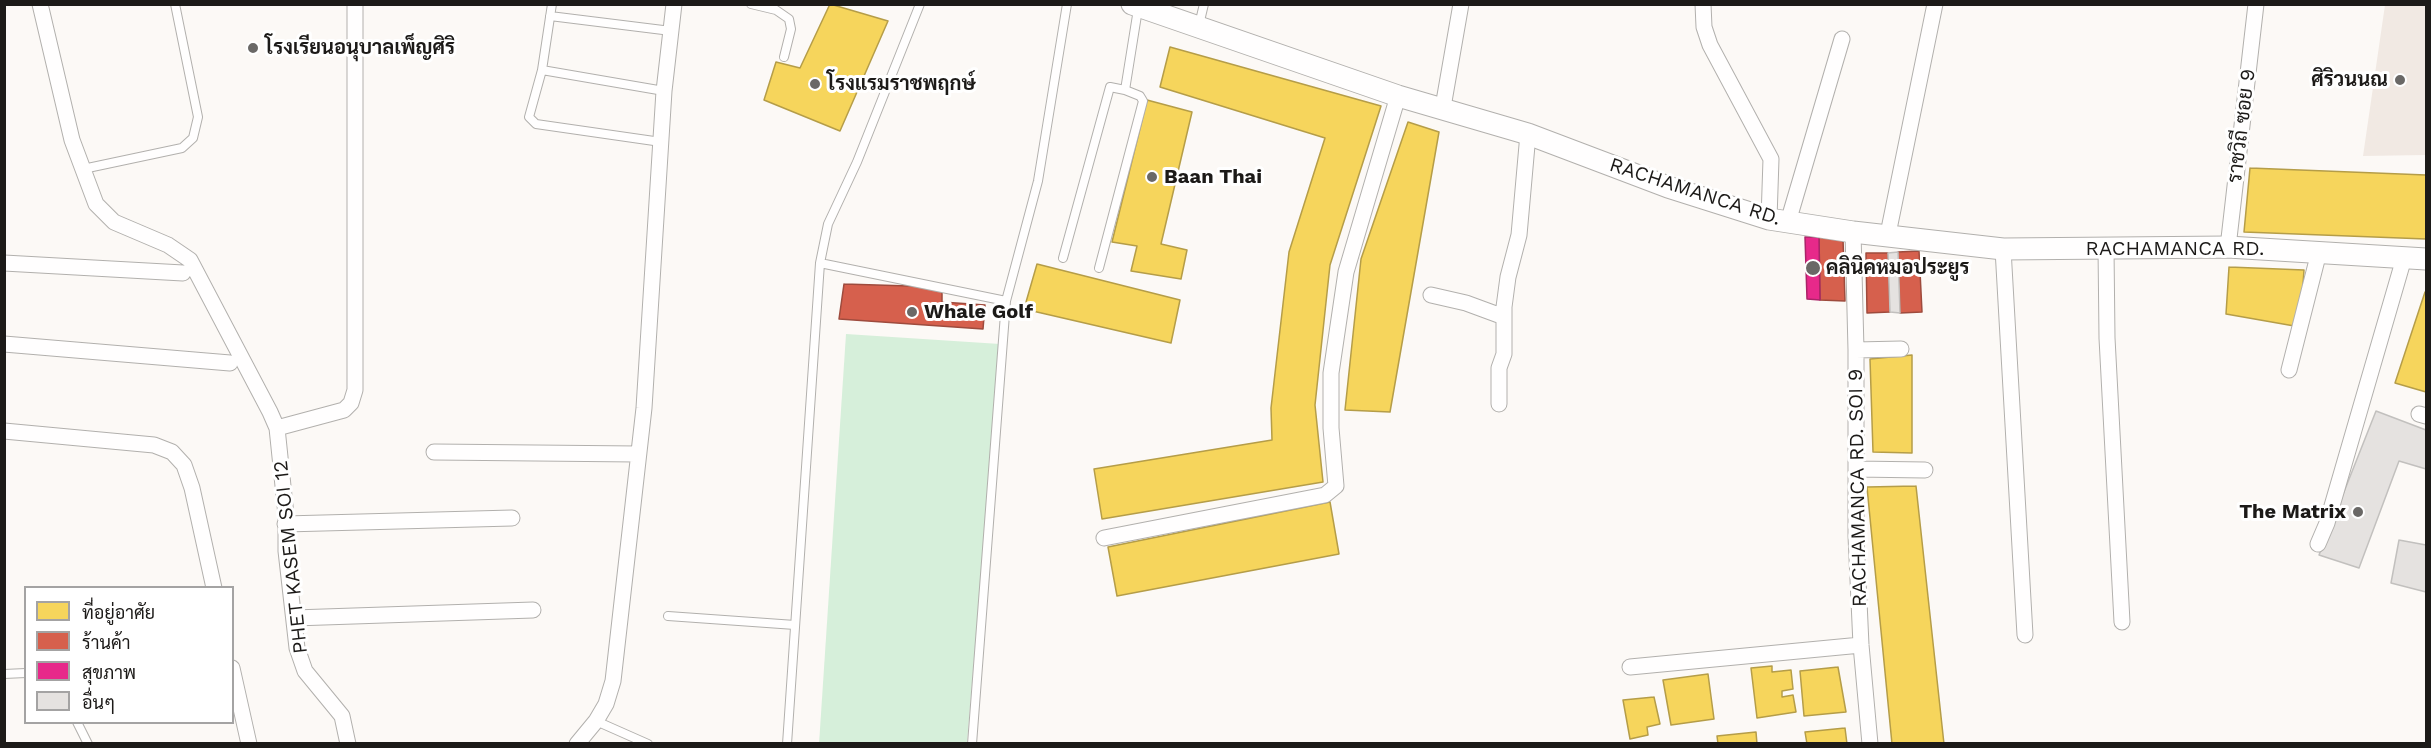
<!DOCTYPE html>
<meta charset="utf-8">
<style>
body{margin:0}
#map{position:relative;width:2431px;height:748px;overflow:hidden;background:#fcf9f6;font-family:"Work Sans",Sarabun,sans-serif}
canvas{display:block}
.frame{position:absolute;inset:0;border:6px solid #1c1a18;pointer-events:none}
.legend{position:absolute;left:24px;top:586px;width:210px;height:138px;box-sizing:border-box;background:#fff;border:2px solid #a4a3a3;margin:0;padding:8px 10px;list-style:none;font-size:18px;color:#1c1a18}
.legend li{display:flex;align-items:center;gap:12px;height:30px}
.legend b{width:30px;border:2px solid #a4a3a3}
</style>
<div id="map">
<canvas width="2431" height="748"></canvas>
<div class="frame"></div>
<ul class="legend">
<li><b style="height:16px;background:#f6d55c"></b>ที่อยู่อาศัย</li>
<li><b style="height:16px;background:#d6604d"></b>ร้านค้า</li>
<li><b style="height:16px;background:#e7298a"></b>สุขภาพ</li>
<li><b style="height:16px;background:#e5e2e0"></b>อื่นๆ</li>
</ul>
</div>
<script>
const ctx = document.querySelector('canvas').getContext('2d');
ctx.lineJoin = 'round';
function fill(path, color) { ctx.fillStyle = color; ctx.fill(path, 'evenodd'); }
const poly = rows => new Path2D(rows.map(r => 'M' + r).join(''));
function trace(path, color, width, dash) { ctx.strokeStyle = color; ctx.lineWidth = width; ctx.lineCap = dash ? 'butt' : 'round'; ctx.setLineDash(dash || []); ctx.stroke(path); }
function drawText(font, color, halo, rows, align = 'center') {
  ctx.font = font + ' "Work Sans",Sarabun,sans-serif'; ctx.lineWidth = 6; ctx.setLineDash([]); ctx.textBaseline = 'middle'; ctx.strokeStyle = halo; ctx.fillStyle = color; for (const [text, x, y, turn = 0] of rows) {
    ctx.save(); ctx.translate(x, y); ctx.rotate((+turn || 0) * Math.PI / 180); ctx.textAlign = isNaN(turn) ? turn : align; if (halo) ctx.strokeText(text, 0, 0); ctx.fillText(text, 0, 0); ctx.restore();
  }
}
const built = poly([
 [2385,5,2426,5,2426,155,2363,156]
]);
const green = poly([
 [846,334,1000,344,967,743,819,744]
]);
const homes = poly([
 [830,4,888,21,840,131,764,100,776,62,800,68,830,4],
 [1170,47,1381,106,1330,265,1315,405,1323,482,1102,519,1094,469,1272,440,1271,408,1289,252,1325,138,1160,87,1170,47],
 [1147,100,1192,112,1161,244,1187,250,1181,279,1131,271,1137,246,1112,242,1147,100],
 [1408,122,1439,132,1390,412,1345,410,1361,259,1408,122],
 [2250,168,2426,175,2426,239,2244,232,2250,168],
 [1037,264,1180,300,1171,343,1024,309,1037,264],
 [2229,267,2304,270,2300,327,2226,314,2229,267],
 [2425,292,2426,292,2426,392,2395,383,2425,292],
 [1912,355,1912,453,1873,452,1870,359,1912,355],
 [1916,486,1944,744,1892,744,1867,487,1916,486],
 [1330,502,1339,554,1117,596,1108,547,1330,502],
 [1772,666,1772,672,1791,670,1793,689,1782,691,1782,697,1793,695,1796,712,1757,718,1751,668,1772,666],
 [1838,667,1846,712,1804,716,1800,671,1838,667],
 [1708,674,1714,719,1671,725,1663,680,1708,674],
 [1654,697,1660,724,1647,727,1648,735,1630,739,1623,700,1654,697],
 [1845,728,1847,744,1807,744,1805,732,1845,728],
 [1756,732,1757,744,1718,744,1717,736,1756,732]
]);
const shops = poly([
 [1819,237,1843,239,1845,301,1820,300,1819,237],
 [1919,251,1922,312,1900,313,1898,252,1919,251],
 [1866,253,1888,253,1890,312,1867,313,1866,253],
 [844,284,942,287,942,302,985,305,983,329,839,319,844,284]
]);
const health = poly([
 [1805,237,1819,237,1820,300,1807,299,1805,237]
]);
const building = poly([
 [1898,252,1900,313,1890,312,1888,253,1898,252],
 [2376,411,2426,430,2426,469,2399,461,2359,568,2319,555,2376,411],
 [2399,540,2426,545,2426,592,2391,583,2399,540]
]);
const lane = poly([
 [552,4,542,70,664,91],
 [751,4,776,10,789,19,791,29,784,57],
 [550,16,671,31],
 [1199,25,1204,4],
 [542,70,529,117,536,124,661,142],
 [83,169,182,148,193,138,198,117,175,4],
 [1063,258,1110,87,1125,90,1138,9],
 [820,263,1006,301],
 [1099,268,1143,101,1140,96,1125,90],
 [668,616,795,625],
 [4,674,26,673],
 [596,721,648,744],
 [77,722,88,744],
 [787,744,820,263,828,224,857,162,920,4],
 [972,744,1006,301,1038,181,1067,4]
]);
const street = poly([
 [40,4,72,140,96,204,114,222,168,245,190,260,270,412,277,428,286,515,286,551,297,648,305,671,342,716,348,744],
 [1703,4,1704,27,1710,45,1771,159,1769,219],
 [1443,107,1461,4],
 [1788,222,1842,39],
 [1853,232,1856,350,1856,536,1861,645,1870,744],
 [1888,234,1935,4],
 [2228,247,2256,4],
 [2106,248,2107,338,2122,622],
 [2003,249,2025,635],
 [4,263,183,273],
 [1431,295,1466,303,1504,317],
 [4,344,230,363],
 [1856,350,1901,349],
 [2289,370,2319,252],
 [1499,404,1499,368,1504,354,1504,307,1508,277,1519,235,1528,134],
 [2419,414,2426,416],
 [277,428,344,410,351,403,355,390,355,4],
 [4,431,154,445,172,452,184,465,192,488,214,588],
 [434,452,637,454],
 [1856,469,1925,470],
 [285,524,512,518],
 [1104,538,1325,495,1336,486,1331,428,1331,373,1346,272,1398,96],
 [2318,544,2327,523,2404,258],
 [294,618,533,610],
 [1630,667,1861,645],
 [232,668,249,744],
 [577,744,596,721,606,704,613,681,644,408,664,91,674,4]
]);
const secondary = poly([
 [1132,4,1398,96,1528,134,1668,187,1769,219,1853,232,2003,249,2228,247,2426,259]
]);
const markers = [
 [253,48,6,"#6a6866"],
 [2400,80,6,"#6a6866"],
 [815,84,6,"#6a6866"],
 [1152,177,6,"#6a6866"],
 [1813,268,8,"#6a6866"],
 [912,312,6,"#6a6866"],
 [2358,512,6,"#6a6866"]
];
const poiNames = [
 ["โรงเรียนอนุบาลเพ็ญศิริ",265,48],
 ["ศิริวนนณ",2388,80,"right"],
 ["โรงแรมราชพฤกษ์",827,84],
 ["Baan Thai",1164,177],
 ["คลินิคหมอประยูร",1826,268],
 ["Whale Golf",924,312],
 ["The Matrix",2346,512,"right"]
];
const streetNames = [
 ["ราชวิถี ซอย 9",2242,126,-83],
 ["RACHAMANCA RD.",1695,192,18],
 ["RACHAMANCA RD.",2175,249],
 ["RACHAMANCA RD. SOI 9",1858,488,-91],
 ["PHET KASEM SOI 12",291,557,-96]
];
fill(built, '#f1e9e3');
fill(green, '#d6efda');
fill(homes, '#f6d55c');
trace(homes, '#b59d48', 1.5);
fill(shops, '#d6604d');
trace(shops, '#9e4b3d', 1.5);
fill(health, '#e7298a');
trace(health, '#aa2468', 1.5);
fill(building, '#e5e2e0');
trace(building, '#c2c0be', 1.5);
trace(lane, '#b2b0ad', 10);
trace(street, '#b2b0ad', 17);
trace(secondary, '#b2b0ad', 23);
trace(lane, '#fffefe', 8);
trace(street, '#fffefe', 15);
trace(secondary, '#fffefe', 21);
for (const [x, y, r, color] of markers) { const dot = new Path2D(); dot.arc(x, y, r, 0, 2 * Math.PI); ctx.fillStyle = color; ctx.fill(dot); trace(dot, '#fff', 2); }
drawText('bold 20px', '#1c1a18', '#fff', poiNames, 'left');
drawText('20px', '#1c1a18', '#fff', streetNames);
</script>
